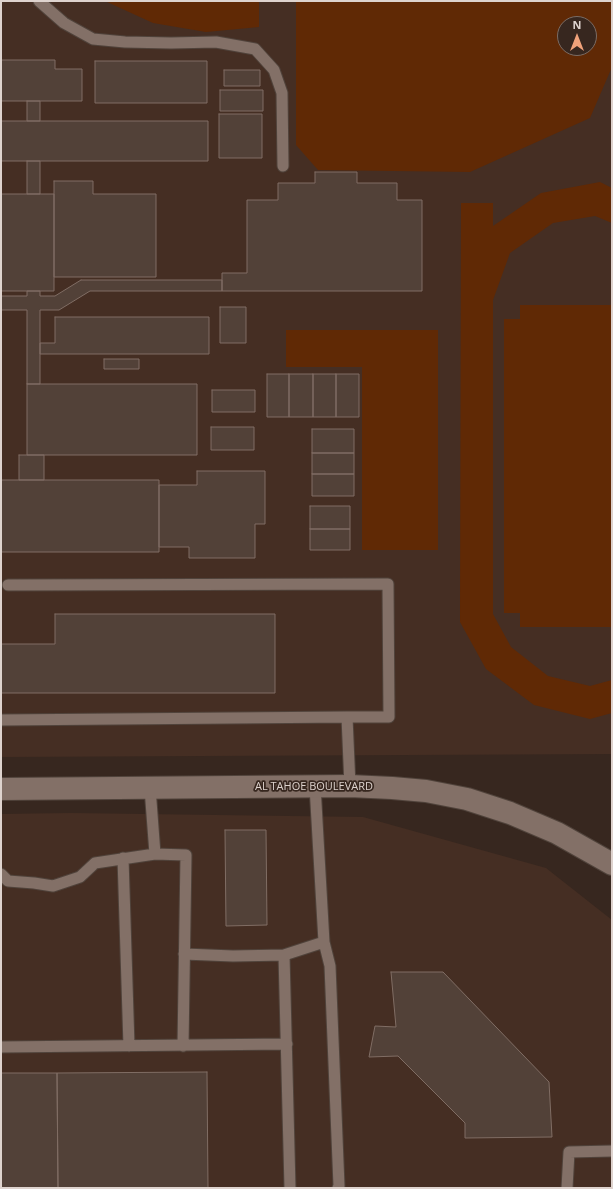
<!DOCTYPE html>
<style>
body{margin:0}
#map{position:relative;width:613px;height:1189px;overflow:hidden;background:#37271f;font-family:"Open Sans",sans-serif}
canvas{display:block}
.frame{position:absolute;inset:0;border:2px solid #ded3ce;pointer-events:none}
.north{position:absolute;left:557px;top:16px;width:40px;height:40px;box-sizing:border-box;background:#37271f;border:1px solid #7a6c65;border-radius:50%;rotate:0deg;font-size:11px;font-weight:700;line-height:16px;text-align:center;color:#ded3ce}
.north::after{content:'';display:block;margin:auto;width:14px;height:18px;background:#f0a27a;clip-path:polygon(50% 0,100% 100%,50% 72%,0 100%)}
</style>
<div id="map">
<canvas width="613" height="1189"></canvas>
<div class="frame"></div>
<div class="north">N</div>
</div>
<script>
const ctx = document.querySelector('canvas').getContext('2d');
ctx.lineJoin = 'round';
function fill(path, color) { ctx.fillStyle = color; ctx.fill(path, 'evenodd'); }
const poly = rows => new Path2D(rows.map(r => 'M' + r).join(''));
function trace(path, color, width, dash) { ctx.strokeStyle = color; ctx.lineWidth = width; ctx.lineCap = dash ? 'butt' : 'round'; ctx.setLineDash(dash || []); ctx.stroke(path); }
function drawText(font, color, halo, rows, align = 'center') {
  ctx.font = font + ' "Open Sans",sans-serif'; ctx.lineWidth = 3.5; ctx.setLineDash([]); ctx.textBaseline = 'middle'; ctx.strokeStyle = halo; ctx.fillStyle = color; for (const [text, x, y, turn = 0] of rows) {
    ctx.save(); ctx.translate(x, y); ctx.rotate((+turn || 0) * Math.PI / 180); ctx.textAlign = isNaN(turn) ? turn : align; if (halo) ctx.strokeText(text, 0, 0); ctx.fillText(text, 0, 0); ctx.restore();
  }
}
const built = poly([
 [1,1,612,1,612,754,1,757],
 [565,24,589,24,589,48,565,48],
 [71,813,363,817,546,868,612,920,612,1188,1,1188,1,814]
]);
const green = poly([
 [105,1,259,1,259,27,206,32,153,23],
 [296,1,612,1,612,67,590,118,470,172,318,170,296,145],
 [565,24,589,24,589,48,565,48],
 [600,182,612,188,612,223,595,216,553,223,510,253,493,300,493,614,511,647,548,676,590,686,612,680,612,713,590,719,534,705,486,669,460,622,461,203,493,203,493,226,541,193],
 [520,305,612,305,612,627,520,627,520,613,504,613,504,319,520,319],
 [286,330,438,330,438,550,362,550,362,367,286,367]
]);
const building = poly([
 [1,60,55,60,55,69,82,69,82,101,1,101,1,60],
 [95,61,207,61,207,103,95,103,95,61],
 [224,70,260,70,260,86,224,86,224,70],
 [220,90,263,90,263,111,220,111,220,90],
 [27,101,40,101,40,121,27,121,27,101],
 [219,114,262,114,262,158,219,158,219,114],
 [1,121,208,121,208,161,1,161,1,121],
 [27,161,40,161,40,194,27,194,27,161],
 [315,172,357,172,357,183,397,183,397,200,422,200,422,291,222,291,222,273,247,273,247,200,278,200,278,183,315,183,315,172],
 [54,181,93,181,93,194,156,194,156,277,54,277,54,181],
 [1,194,54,194,54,291,1,291,1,194],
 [81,280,222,280,222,291,90,291,59,310,40,310,40,384,27,384,27,310,1,310,1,296,27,296,27,291,40,291,40,296,55,296,81,280],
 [220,307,246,307,246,343,220,343,220,307],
 [55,317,209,317,209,354,40,354,40,343,55,343,55,317],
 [104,359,139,359,139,369,104,369,104,359],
 [267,374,289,374,289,417,267,417,267,374],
 [289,374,313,374,313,417,289,417,289,374],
 [313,374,336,374,336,417,313,417,313,374],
 [336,374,359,374,359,417,336,417,336,374],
 [27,384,197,384,197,455,27,455,27,384],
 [212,390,255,390,255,412,212,412,212,390],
 [211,427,254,427,254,450,211,450,211,427],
 [312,429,354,429,354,453,312,453,312,429],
 [312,453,354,453,354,474,312,474,312,453],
 [19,455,44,455,44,480,19,480,19,455],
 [197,471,265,471,265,524,255,524,255,558,189,558,189,547,159,547,159,485,197,485,197,471],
 [312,474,354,474,354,496,312,496,312,474],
 [1,480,159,480,159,552,1,552,1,480],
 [310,506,350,506,350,529,310,529,310,506],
 [310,529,350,529,350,550,310,550,310,529],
 [55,614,275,614,275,693,1,693,1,644,55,644,55,614],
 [225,830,266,830,267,925,226,926,225,830],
 [391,972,443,972,549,1082,552,1137,465,1138,465,1123,398,1056,369,1057,375,1026,396,1027,391,972],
 [207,1072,208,1188,58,1188,57,1073,207,1072],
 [1,1073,57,1073,58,1188,1,1188,1,1073]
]);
const lane = poly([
 [39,1,64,23,93,39,125,42,171,43,216,42,255,49,274,70,282,93,283,166],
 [8,585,388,584,389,717,347,717],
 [1,720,347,717,350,786],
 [315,786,324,942,330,966,339,1186,338,1188],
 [150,788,155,854],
 [123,858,129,1046],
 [1,874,8,881,34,883,53,886,80,877,95,863,155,854,186,855,183,1046],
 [184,954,233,956,284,955,324,942],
 [284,955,290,1188],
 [1,1047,287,1044],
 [567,1188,569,1152,612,1151]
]);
const secondary = poly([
 [1,789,350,786,392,788,426,791,467,799,510,813,557,833,612,864]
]);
const streetNames = [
 ["AL TAHOE BOULEVARD",314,787]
];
fill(built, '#452e23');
fill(green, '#602905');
fill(building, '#524138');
trace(building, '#806d64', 1);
trace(lane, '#50433b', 13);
trace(secondary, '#50433b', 24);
trace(lane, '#837067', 11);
trace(secondary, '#837067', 22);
drawText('11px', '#ded3ce', '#37271f', streetNames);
</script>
